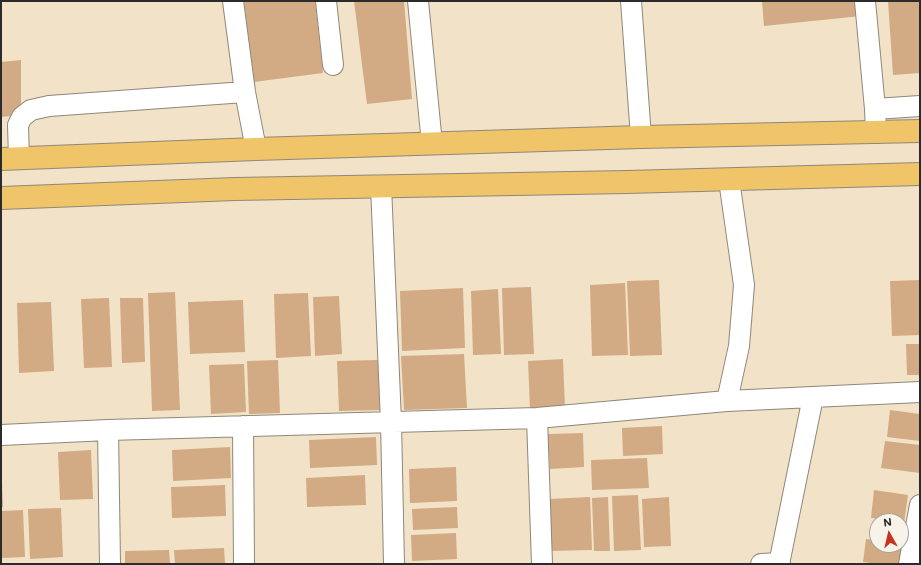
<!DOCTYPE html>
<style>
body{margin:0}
#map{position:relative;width:921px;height:565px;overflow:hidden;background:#f2e3c8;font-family:Mali,sans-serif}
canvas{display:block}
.frame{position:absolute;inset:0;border:2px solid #2b2b2b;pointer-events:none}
.north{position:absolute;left:869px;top:513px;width:40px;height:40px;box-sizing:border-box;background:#f7f3e8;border:1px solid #a5a39c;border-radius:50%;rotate:352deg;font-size:11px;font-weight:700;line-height:16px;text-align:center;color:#2b2b2b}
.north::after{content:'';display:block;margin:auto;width:14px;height:18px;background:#c8321e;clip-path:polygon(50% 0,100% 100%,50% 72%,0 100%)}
</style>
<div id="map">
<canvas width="921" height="565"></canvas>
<div class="frame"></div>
<div class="north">N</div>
</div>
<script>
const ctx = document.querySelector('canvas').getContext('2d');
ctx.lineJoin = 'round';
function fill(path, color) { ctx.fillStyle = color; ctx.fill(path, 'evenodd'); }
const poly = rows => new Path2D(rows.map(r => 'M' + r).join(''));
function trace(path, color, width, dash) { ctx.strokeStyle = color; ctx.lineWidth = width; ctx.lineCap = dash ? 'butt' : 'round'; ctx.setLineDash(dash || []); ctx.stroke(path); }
const building = poly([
 [244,1,315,1,323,73,254,82],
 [354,1,404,1,412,99,367,104],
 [762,1,860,1,861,16,764,26],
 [888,1,920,1,920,73,893,75],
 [21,60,21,115,1,117,1,62],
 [659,280,662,355,630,356,627,281],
 [920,280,920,335,892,336,890,281],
 [625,283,628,355,592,356,590,285],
 [531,287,534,354,504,355,502,288],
 [463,288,465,348,402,351,400,291],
 [498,289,501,354,473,355,471,291],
 [175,292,180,410,152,411,148,293],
 [308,293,311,356,276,358,274,294],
 [339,296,342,354,315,356,313,297],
 [109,298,112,367,84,368,81,299],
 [120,298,143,298,145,362,122,363],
 [243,300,245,352,190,354,188,302],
 [51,302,54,371,19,373,17,303],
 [906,344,920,344,920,375,907,375],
 [464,354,467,408,404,410,401,356],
 [563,359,565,409,530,410,528,361],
 [278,360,280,413,249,414,247,361],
 [378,360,380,410,339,411,337,361],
 [244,364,246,412,211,414,209,365],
 [890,410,920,414,920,441,887,437],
 [662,426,663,454,623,456,622,428],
 [583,433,584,467,550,469,548,434],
 [376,437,377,465,310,468,309,440],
 [885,441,920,445,920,473,881,468],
 [230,447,231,478,173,481,172,450],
 [91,450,93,499,60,500,58,452],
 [647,458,649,488,592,490,591,460],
 [456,467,457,501,410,503,409,469],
 [365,475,366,505,307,507,306,478],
 [1,482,2,482,3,507,1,507],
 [225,485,226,516,172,518,171,487],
 [874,490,908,495,904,523,901,523,901,521,871,518],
 [638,495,641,550,614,551,612,496],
 [590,497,592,550,551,551,549,499],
 [608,497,610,551,594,551,592,498],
 [669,497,671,546,644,547,642,499],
 [457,507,458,528,413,530,412,509],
 [61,508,63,557,30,559,28,509],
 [23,510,25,557,1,558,1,511],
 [456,533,457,559,412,561,411,535],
 [866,539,877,540,877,545,902,545,899,564,877,564,863,562],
 [224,548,225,564,175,564,174,550],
 [169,550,170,564,125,564,125,551]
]);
const street = poly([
 [233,1,245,92,256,149],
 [326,1,333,65],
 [418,1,432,144],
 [631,1,641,137],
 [865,1,875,109,876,133],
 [875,109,920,106],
 [19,158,18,125,22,117,31,110,49,106,245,92],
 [381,186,391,422,394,564],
 [727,401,739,346,744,285,729,180],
 [537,418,542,564],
 [243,426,244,564],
 [108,430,110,564],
 [1,435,108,430,537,418,727,401,920,392],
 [761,564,780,563],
 [779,564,813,397],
 [909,564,920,505]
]);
const primary = poly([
 [1,159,256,149,641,137,920,131],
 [1,198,235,189,627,182,920,174]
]);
fill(building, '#d2aa83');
trace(street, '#8e877a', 22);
trace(primary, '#8e877a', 24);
trace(street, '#fff', 20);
trace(primary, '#f0c469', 22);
</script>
